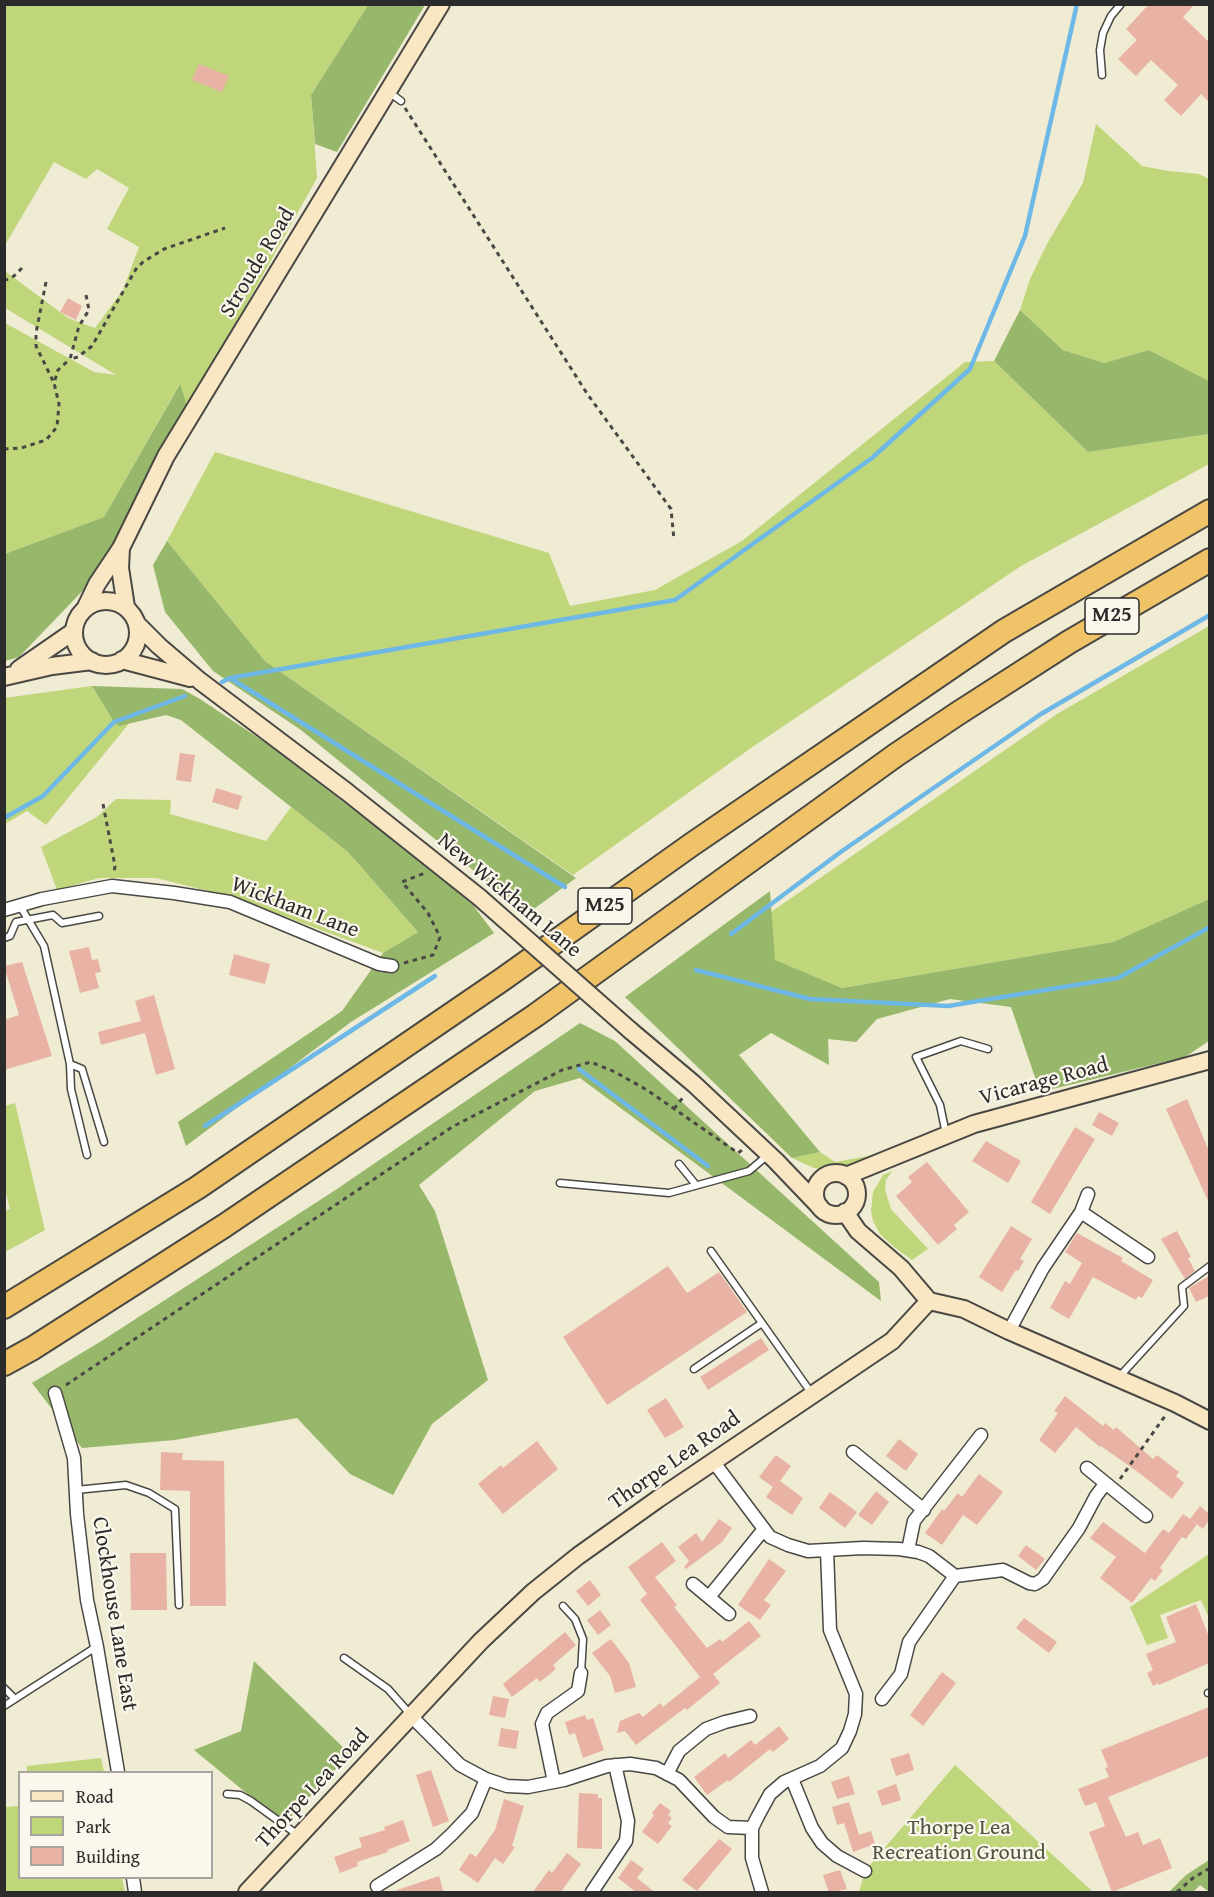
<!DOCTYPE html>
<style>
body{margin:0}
#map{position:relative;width:1214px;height:1897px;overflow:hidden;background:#f0ebd3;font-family:"Gentium Book Plus",serif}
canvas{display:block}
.frame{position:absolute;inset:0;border:6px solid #2b2b2b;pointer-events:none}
.legend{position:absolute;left:18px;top:1771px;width:195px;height:108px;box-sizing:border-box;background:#fbf7ec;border:2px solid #a8a59f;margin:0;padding:8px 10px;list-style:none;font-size:18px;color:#2b2b2b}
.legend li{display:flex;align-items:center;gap:12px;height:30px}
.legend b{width:30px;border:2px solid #a8a59f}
</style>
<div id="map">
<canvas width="1214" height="1897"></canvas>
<div class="frame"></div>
<ul class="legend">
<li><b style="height:8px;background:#f9e7c3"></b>Road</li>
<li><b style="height:16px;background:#bfd67b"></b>Park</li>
<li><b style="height:16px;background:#e8b3a4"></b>Building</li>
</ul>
</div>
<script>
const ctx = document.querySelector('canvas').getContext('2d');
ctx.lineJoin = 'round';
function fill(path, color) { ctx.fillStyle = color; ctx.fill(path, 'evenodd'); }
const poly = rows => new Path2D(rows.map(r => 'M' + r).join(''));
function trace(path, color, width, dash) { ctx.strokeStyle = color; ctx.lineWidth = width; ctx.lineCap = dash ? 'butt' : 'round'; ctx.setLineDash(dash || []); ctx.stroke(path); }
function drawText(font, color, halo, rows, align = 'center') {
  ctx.font = font + ' "Gentium Book Plus",serif'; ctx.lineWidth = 4.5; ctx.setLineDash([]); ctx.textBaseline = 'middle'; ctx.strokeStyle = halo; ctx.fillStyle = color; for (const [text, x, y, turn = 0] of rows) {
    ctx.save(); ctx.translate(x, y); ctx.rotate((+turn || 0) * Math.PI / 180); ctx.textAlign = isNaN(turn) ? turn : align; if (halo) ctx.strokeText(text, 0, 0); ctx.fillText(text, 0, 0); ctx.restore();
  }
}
const green = poly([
 [5,5,368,5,311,95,317,178,188,409,179,385,104,517,10,552,5,555,5,323,94,372,116,375,5,308,5,271,68,318,95,328,123,290,139,247,107,229,129,188,97,169,86,179,54,162,5,245],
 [1096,124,1142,166,1168,171,1199,174,1209,179,1209,381,1149,350,1104,363,1063,350,1020,310,1030,279,1047,244,1083,183],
 [994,361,1088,452,1209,434,1209,464,1021,566,751,748,573,875,265,661,167,541,215,452,549,553,570,606,655,590,742,541,965,362],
 [1209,626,1209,899,1113,942,842,988,774,960,771,912,1057,714],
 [92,686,114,722,119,725,131,721,46,825,27,811,5,824,4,698],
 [116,799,171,800,170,814,266,841,291,807,348,852,418,932,383,953,232,897,156,878,99,878,57,890,41,847,97,817],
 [15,1103,45,1230,5,1252,5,1211,10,1209,5,1190,5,1106],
 [820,1152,835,1162,874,1155,858,1166,834,1171,814,1168,792,1158],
 [892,1171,886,1180,885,1190,891,1209,928,1249,912,1260,894,1247,880,1234,873,1221,871,1211,873,1192,883,1175],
 [1209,1554,1209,1618,1201,1600,1160,1615,1168,1638,1147,1645,1130,1607],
 [101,1758,104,1772,27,1772,27,1766],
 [955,1765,1093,1892,859,1892,865,1871],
 [19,1806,20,1878,122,1878,125,1892,5,1892,5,1807]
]);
const forest = poly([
 [368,5,425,5,337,152,315,144,311,95],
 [1020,310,1063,350,1104,363,1149,350,1209,381,1209,434,1088,452,994,361],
 [180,384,188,409,93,580,19,657,5,661,4,555,10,552,104,517],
 [167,541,265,661,576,878,527,914,301,730,213,671,165,612,153,565],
 [92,686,182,689,200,699,269,745,432,870,473,905,494,933,351,1022,186,1146,178,1122,342,1011,383,953,418,932,348,852,181,720,166,715,119,726,114,722],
 [770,891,775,960,842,988,1113,942,1209,899,1209,1041,1185,1057,1040,1092,1011,1007,950,999,877,1019,856,1042,828,1039,829,1065,771,1033,739,1055,820,1152,792,1158,625,997],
 [580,1023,615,1041,879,1282,881,1301,580,1078,535,1091,419,1185,435,1211,488,1380,432,1424,393,1495,350,1474,297,1418,175,1440,82,1448,32,1383,103,1340,334,1191],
 [254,1661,350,1754,284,1824,194,1750,241,1731],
 [1209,1860,1209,1892,1200,1885,1193,1892,1169,1892,1186,1875]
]);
const stream = poly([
 [230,678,565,887],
 [222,682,230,678,675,600,872,458,970,369,1025,236,1077,4],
 [4,818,43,796,114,722,185,696],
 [731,934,842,851,1041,714,1210,615],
 [696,970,810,999,948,1006,1118,978,1210,927],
 [579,1069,708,1166],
 [205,1126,435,976]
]);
const building = poly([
 [1149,4,1195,4,1183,17,1209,42,1209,102,1201,94,1181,116,1164,100,1178,85,1151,60,1136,76,1118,59,1137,40,1126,29],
 [199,64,229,76,222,92,192,80],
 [68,298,82,306,76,320,60,312],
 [180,753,195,755,191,782,176,780],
 [216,788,242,796,238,810,212,802],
 [89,947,92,960,98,959,101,972,95,973,99,988,80,993,69,951],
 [234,954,270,964,265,984,229,975],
 [22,962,52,1056,4,1070,4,1020,19,1015,4,966],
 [154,995,175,1069,156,1075,145,1033,101,1045,98,1032,141,1021,135,1001],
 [1187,1099,1209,1151,1209,1203,1166,1109],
 [1099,1112,1119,1123,1112,1136,1092,1125],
 [1075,1127,1095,1139,1050,1214,1031,1202],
 [986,1141,1021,1161,1008,1183,972,1161],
 [927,1162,969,1212,954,1225,957,1229,938,1245,896,1196,912,1182,908,1177],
 [1011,1226,1032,1239,1020,1259,1024,1261,1018,1271,1016,1270,1002,1292,979,1277],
 [1177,1231,1191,1257,1188,1258,1195,1271,1185,1279,1161,1239],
 [1077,1233,1123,1258,1121,1261,1153,1280,1142,1298,1138,1296,1136,1300,1093,1277,1069,1319,1050,1308,1065,1281,1070,1284,1082,1263,1065,1252],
 [668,1266,687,1293,719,1272,747,1312,607,1405,563,1337],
 [1209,1276,1209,1296,1196,1302,1189,1288],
 [761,1338,769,1350,708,1390,700,1377],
 [1065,1396,1103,1426,1105,1423,1114,1430,1116,1427,1153,1459,1157,1455,1179,1472,1176,1476,1184,1483,1172,1499,1142,1475,1101,1446,1100,1447,1076,1427,1055,1453,1039,1440,1058,1413,1054,1411],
 [666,1398,684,1427,665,1438,647,1410],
 [899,1439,918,1454,906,1471,886,1456],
 [537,1441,558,1469,503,1514,478,1484,501,1465,503,1468],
 [161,1452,183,1453,182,1460,224,1461,226,1606,190,1606,190,1491,160,1490],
 [776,1455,791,1466,780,1481,803,1498,792,1515,766,1497,773,1487,759,1477],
 [979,1474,1003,1492,977,1525,963,1515,942,1545,925,1533,942,1509,944,1511,958,1493,962,1497],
 [876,1491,889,1502,872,1525,858,1515],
 [830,1492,857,1512,845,1528,819,1508],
 [1200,1506,1209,1514,1209,1520,1203,1529,1190,1519],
 [1183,1514,1197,1524,1186,1539,1182,1537,1160,1568,1163,1570,1155,1581,1151,1578,1132,1603,1100,1578,1116,1557,1090,1538,1103,1522,1145,1553,1163,1529,1169,1533],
 [719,1519,732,1528,722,1542,686,1569,684,1567,689,1561,678,1547,696,1533,702,1542],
 [662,1542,676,1561,655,1577,677,1605,674,1607,707,1648,720,1639,722,1642,749,1621,761,1636,713,1674,720,1683,687,1710,685,1708,636,1745,625,1731,617,1733,620,1721,639,1713,643,1717,660,1703,663,1707,700,1677,640,1600,647,1594,628,1567],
 [1026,1545,1045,1559,1036,1570,1018,1556],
 [130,1553,166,1553,167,1610,131,1610],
 [769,1559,786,1571,764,1600,771,1605,760,1620,738,1605],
 [590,1580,601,1595,588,1606,576,1591],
 [1196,1604,1209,1637,1209,1663,1159,1685,1158,1683,1153,1686,1147,1673,1153,1670,1146,1654,1176,1642,1166,1617],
 [600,1610,611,1625,598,1635,587,1620],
 [1024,1618,1057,1642,1049,1653,1016,1628],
 [565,1632,576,1645,553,1665,556,1669,540,1682,537,1678,512,1697,503,1684],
 [611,1639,629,1663,636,1687,615,1693,610,1676,592,1653],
 [942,1672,956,1683,923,1726,910,1715],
 [493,1696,509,1699,505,1718,489,1715],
 [1209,1707,1209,1756,1108,1797,1126,1837,1138,1832,1143,1845,1160,1838,1172,1868,1112,1892,1089,1832,1105,1826,1096,1802,1085,1806,1078,1789,1109,1777,1105,1768,1108,1767,1101,1750],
 [585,1715,587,1720,593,1718,604,1750,583,1758,575,1733,569,1735,565,1722],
 [779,1726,789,1739,773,1752,770,1749,729,1782,728,1780,707,1795,694,1777,725,1753,728,1758,751,1740,755,1745],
 [501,1728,519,1731,516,1749,498,1746],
 [909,1753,914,1770,896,1776,890,1759],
 [431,1770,449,1821,433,1827,416,1775],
 [849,1776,855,1794,837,1799,831,1782],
 [896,1784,901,1800,882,1806,877,1791],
 [579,1793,598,1794,598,1798,602,1798,602,1849,577,1848],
 [504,1799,524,1806,512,1846,515,1847,503,1864,495,1858,478,1883,459,1870,470,1853,476,1857,495,1830],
 [849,1802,859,1835,871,1831,875,1844,853,1852,844,1823,837,1825,832,1807],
 [660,1803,671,1811,668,1815,672,1818,668,1823,672,1826,658,1844,642,1832,654,1815,652,1813],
 [403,1820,410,1841,387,1850,388,1852,357,1862,358,1866,340,1873,334,1857,362,1847,359,1838,385,1830,384,1827],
 [719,1839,732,1849,697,1891,682,1880],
 [567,1853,581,1864,560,1893,532,1893,549,1870,552,1873],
 [631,1860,644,1869,637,1878,656,1893,637,1893,618,1878],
 [840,1870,847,1889,829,1893,823,1875],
 [439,1876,444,1893,397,1893,397,1890]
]);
const path = poly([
 [405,108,588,395,671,509,674,540],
 [4,281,14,276,23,267],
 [46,282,36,333,36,346,54,383],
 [86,295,89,310,79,326,70,359,78,357,92,346,136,269,143,262,164,249,225,228],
 [4,449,21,448,46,440,57,427,59,404,54,383,58,370,70,359],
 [103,804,115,866,114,873],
 [404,963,433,955,440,937,428,913,402,882,425,873],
 [674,1109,684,1096],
 [66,1385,452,1127,562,1070,591,1062,615,1072,647,1090,738,1153,742,1150],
 [1120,1479,1165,1416],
 [1177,1892,1193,1878,1210,1868]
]);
const lane = poly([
 [1102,75,1100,50,1103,33,1111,16,1121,4],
 [389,92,401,101],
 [20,906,44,946,70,1064,71,1089,87,1155],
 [4,938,10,936,16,922,53,915,62,923,99,916],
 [70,1064,82,1069,104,1142],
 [946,1134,940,1105,916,1057,961,1041,988,1049],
 [679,1164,696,1185],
 [560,1183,669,1193,749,1171,769,1154],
 [711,1251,762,1323],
 [694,1369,762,1323,812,1394],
 [1120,1376,1184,1306,1182,1287,1210,1266],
 [76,1490,126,1485,149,1493,175,1509,179,1605],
 [563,1606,575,1619,583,1639,581,1673],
 [344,1658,388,1689,410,1714],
 [4,1688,15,1699],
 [1208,1693,1210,1693],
 [4,1706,96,1647],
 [227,1794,240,1795,251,1801,298,1835]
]);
const street = poly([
 [4,910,42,899,112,886,174,893,230,902,379,964,392,966],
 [1081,1212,1148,1257],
 [1009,1331,1043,1268,1081,1212,1088,1194],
 [55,1393,74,1458,77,1514,87,1600,97,1647,118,1772],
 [853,1452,924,1510],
 [713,1461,770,1537,788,1545,808,1551,863,1548,899,1549,918,1552,929,1556,955,1576,1003,1570,1029,1583,1035,1584,1043,1579,1079,1528,1096,1496,1105,1484],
 [1087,1468,1146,1516],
 [908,1550,914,1521,981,1435],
 [693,1584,729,1614],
 [709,1597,764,1529],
 [882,1699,901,1674,909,1642,955,1576],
 [411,1716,460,1765,486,1779,507,1786,528,1787,564,1780,607,1766,630,1764,656,1768,679,1780,714,1817,728,1827,752,1828],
 [667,1774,679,1751,706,1729,725,1722,750,1716],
 [792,1779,812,1828,822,1843,837,1856,865,1871],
 [554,1782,542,1724,547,1713,578,1691,581,1673],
 [133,1878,135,1892],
 [377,1886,436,1849,452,1834,472,1813,486,1779],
 [592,1892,626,1841,628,1821,615,1765],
 [762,1892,752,1858,752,1828,758,1816,770,1794,784,1782,820,1766,842,1748,850,1731,855,1714,856,1694,830,1630,827,1550]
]);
const secondary = poly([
 [121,548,120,568,126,607],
 '74 633a32 32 0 1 1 64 0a32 32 0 1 1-64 0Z',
 [85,609,97,584,121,548,166,456,441,4],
 [137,624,159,646,200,681,347,792,479,897],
 [122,660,190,678],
 [19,669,74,631],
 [4,677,52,666,92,661],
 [631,1031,694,1084,776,1161,820,1207],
 '815 1194a21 21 0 1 1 42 0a21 21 0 1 1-42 0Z',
 [846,1176,974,1124,1210,1060],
 [845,1212,858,1231,901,1268,929,1301],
 [929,1301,964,1309,1009,1331,1175,1403,1210,1421],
 [247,1892,481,1641,533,1592,578,1556,658,1499,892,1341,929,1301]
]);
const highway = poly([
 [4,1307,197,1188,503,979,691,845,1004,631,1210,511],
 [4,1364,33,1348,224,1226,536,1015,896,755,957,714,1069,642,1210,560]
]);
const secondaryBridge = poly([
 [479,897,631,1031]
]);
const shields = [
 [1112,616,54],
 [605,906,54]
];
const shieldNames = [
 ["M25",1112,616],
 ["M25",605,906]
];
const streetNames = [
 ["Stroude Road",258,263,-59],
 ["New Wickham Lane",509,896,40],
 ["Wickham Lane",295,908,21],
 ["Vicarage Road",1044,1082,-15],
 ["Thorpe Lea Road",675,1461,-35],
 ["Clockhouse Lane East",114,1614,81],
 ["Thorpe Lea Road",313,1789,-47]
];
const parkNames = [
 ["Thorpe Lea",959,1828],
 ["Recreation Ground",959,1853]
];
fill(green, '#bfd67b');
fill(forest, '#97b76b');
trace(stream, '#6db8e6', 4.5);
fill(building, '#e8b3a4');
trace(lane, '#494844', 9);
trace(street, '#494844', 15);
trace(secondary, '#494844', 20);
trace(highway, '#494844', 26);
trace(path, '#494844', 3, [4.5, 4.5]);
trace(lane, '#fff', 6);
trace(street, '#fff', 12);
trace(secondary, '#f9e7c3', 16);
trace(highway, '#f1c369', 22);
trace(secondaryBridge, '#494844', 20, []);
trace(secondaryBridge, '#f9e7c3', 16);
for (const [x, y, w] of shields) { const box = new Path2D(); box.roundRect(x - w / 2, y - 18, w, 36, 4.5); ctx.fillStyle = '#fbf7ec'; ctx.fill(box); trace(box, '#2b2b2b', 1.5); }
drawText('bold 21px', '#2b2b2b', null, shieldNames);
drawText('22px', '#2b2b2b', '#fbf7ec', streetNames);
drawText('22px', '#50563f', '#fbf7ec', parkNames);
</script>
